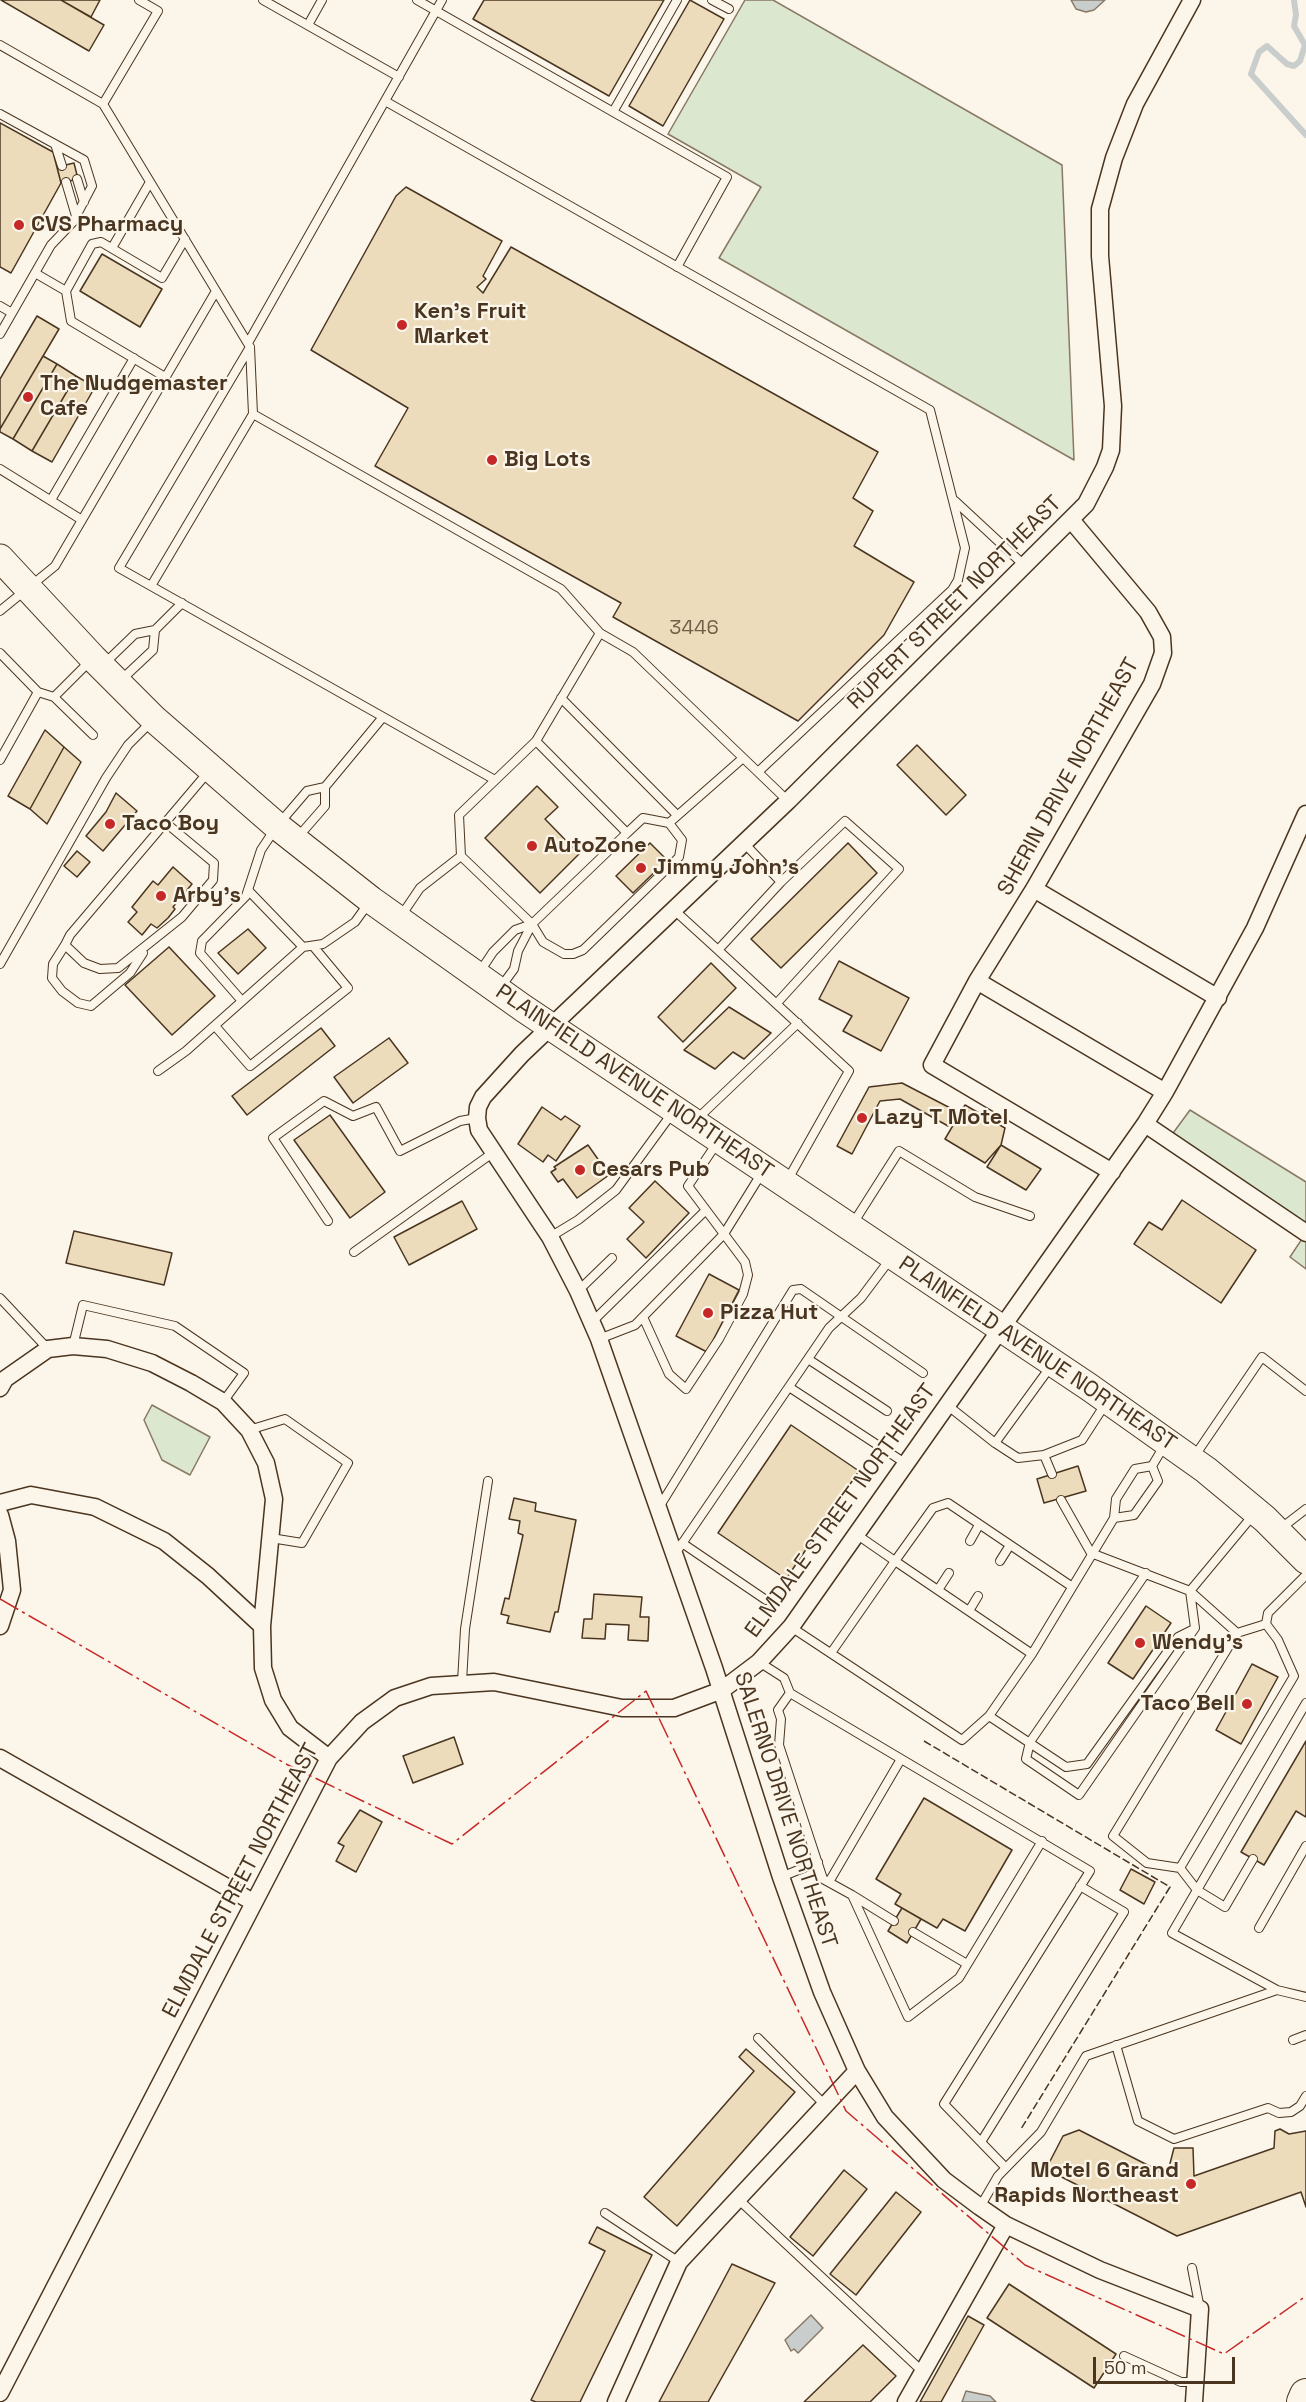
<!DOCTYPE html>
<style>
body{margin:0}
#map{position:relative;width:1306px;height:2402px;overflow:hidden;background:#fbf6e9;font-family:"Space Grotesk",sans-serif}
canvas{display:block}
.scale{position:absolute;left:1093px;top:2357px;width:142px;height:27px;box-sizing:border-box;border:3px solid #4a3520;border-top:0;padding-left:8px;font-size:18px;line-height:21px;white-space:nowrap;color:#4a3520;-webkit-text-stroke:4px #fbf6e9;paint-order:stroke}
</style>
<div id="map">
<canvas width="1306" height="2402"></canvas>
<div class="scale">50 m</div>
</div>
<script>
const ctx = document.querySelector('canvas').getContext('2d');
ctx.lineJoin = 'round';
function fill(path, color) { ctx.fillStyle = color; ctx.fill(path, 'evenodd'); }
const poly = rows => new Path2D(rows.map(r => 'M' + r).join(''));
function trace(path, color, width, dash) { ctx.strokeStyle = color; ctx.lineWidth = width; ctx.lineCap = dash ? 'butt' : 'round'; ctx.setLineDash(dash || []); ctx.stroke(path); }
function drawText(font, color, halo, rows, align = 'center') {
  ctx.font = font + ' "Space Grotesk",sans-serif'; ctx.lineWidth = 4.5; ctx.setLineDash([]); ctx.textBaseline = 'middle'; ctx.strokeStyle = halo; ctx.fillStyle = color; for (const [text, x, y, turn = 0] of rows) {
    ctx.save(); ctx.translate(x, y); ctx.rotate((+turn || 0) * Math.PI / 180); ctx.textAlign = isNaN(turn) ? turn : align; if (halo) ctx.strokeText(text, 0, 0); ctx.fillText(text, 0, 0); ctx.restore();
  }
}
const green = poly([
 [745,0,773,0,1062,165,1074,460,719,258,761,187,668,134,745,0],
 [1190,1110,1306,1182,1306,1233,1168,1140,1190,1110],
 [1306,1233,1306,1269,1290,1257,1306,1233],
 [152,1405,210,1437,190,1475,162,1460,144,1420,152,1405]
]);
const water = poly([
 [1071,0,1105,0,1094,10,1086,12,1076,9,1071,0],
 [811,2315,823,2328,798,2353,794,2349,791,2351,785,2340,811,2315],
 [966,2391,990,2396,996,2402,962,2402,966,2391]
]);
const stream = poly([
 [1294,0,1296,15,1294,26,1305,45,1300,61,1294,66,1287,64,1267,46,1259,52,1251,74,1306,135]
]);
const building = poly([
 [1,0,61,0,104,25,89,51,1,0],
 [61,0,100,0,91,17,61,0],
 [484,0,664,0,609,96,473,19,484,0],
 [690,0,724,19,663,126,629,106,690,0],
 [0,123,53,152,61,183,11,273,0,267,0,123],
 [74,163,78,179,61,183,57,167,74,163],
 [406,187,502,241,483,276,486,279,477,287,483,293,511,247,878,452,853,498,873,511,854,546,914,582,884,635,798,721,613,617,621,603,375,466,408,408,311,350,396,196,406,187],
 [102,254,162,289,140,327,80,291,102,254],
 [37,316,59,329,0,429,0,379,37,316],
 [43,356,57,364,13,439,0,432,0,429,43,356],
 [57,364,76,376,32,451,13,439,57,364],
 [76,376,95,387,52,462,32,451,76,376],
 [45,730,64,747,30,809,8,796,45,730],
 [917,745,966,795,946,815,897,765,917,745],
 [64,747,81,762,47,824,30,809,64,747],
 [537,786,558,807,545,819,579,854,540,893,485,838,537,786],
 [116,793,137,811,103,851,86,836,106,812,116,793],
 [650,843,667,860,633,893,616,876,650,843],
 [848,843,877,873,781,968,751,939,848,843],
 [77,851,90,862,77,877,64,866,77,851],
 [173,867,192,884,173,907,175,909,168,918,157,928,151,924,142,935,128,922,137,912,132,907,153,881,158,885,173,867],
 [248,929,266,948,238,974,218,953,248,929],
 [169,947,215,996,172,1035,125,985,169,947],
 [839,961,909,998,881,1051,843,1031,852,1016,819,999,839,961],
 [711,963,736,988,683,1042,658,1017,711,963],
 [729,1007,771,1033,744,1059,733,1052,715,1069,684,1050,729,1007],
 [321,1028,335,1046,247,1115,232,1096,321,1028],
 [389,1038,408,1063,353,1103,334,1077,389,1038],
 [902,1083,956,1111,948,1126,900,1099,880,1101,852,1154,837,1146,869,1087,902,1083],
 [965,1105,1005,1128,1001,1145,985,1163,945,1139,965,1105],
 [542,1107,561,1120,565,1116,580,1126,556,1161,548,1155,543,1162,518,1144,542,1107],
 [330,1115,385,1192,350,1218,294,1140,330,1115],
 [588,1145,609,1175,577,1198,563,1179,558,1182,551,1172,556,1169,554,1167,588,1145],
 [1001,1145,1041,1169,1026,1190,987,1167,1001,1145],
 [655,1181,689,1213,646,1258,627,1239,644,1222,629,1208,655,1181],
 [1182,1200,1256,1250,1221,1303,1134,1244,1149,1222,1162,1230,1182,1200],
 [462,1201,477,1229,409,1265,394,1237,462,1201],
 [74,1231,172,1253,164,1285,66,1263,74,1231],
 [709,1274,739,1290,707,1352,676,1336,709,1274],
 [791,1425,859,1471,786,1579,718,1533,791,1425],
 [1078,1466,1086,1491,1044,1503,1037,1479,1078,1466],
 [514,1498,536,1503,535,1511,576,1520,558,1612,555,1612,550,1632,507,1623,509,1616,501,1614,505,1598,509,1599,523,1535,518,1533,520,1521,509,1519,514,1498],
 [594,1594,642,1597,640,1617,649,1617,648,1641,628,1640,629,1625,606,1624,605,1639,582,1638,584,1619,592,1619,594,1594],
 [1146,1606,1171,1623,1133,1679,1108,1663,1146,1606],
 [1252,1664,1278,1677,1241,1744,1216,1730,1252,1664],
 [454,1737,463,1764,413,1783,403,1756,454,1737],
 [1306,1741,1306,1817,1296,1811,1264,1865,1241,1852,1306,1741],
 [924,1798,1012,1850,965,1931,943,1919,937,1928,895,1904,901,1894,876,1879,924,1798],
 [360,1810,382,1822,356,1872,336,1861,344,1846,338,1843,360,1810],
 [1131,1869,1155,1882,1144,1904,1120,1890,1131,1869],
 [902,1908,921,1919,907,1943,888,1931,902,1908],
 [746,2049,795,2092,677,2226,644,2197,754,2071,739,2057,746,2049],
 [1280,2129,1289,2134,1306,2131,1306,2207,1301,2192,1177,2236,1046,2169,1063,2136,1079,2130,1167,2175,1174,2148,1193,2148,1194,2176,1274,2148,1275,2131,1280,2129],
 [844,2170,867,2189,813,2256,790,2237,844,2170],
 [896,2192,921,2212,856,2295,830,2274,896,2192],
 [597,2227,652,2255,580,2402,536,2402,531,2400,605,2251,589,2243,597,2227],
 [732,2264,775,2283,708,2402,659,2402,732,2264],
 [1009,2284,1116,2354,1094,2388,987,2318,1009,2284],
 [968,2316,984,2325,941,2402,920,2402,968,2316],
 [863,2345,896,2376,870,2402,804,2402,863,2345]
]);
const service = poly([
 [263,0,399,77],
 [417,0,727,177,677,267],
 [712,0,729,9],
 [308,25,322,0],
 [0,45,103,104,250,347,253,414,561,589,600,633,633,652,788,801],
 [385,101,930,410,965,548,958,580,952,590,758,772],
 [103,104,158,11,139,0],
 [613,112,677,0],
 [0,114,84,160,92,186,73,222,51,245,0,334],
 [55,144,62,166],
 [77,179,84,202],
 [66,182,76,216],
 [112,248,150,182],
 [35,273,66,291],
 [0,306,12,313],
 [248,343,442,0],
 [250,347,119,568,495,780],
 [165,377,71,321,66,291,92,244,101,242,162,278,185,239],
 [0,469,82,520],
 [51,500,134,358],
 [955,501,1025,566],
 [151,586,253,414],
 [0,611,55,566,216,291],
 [0,653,38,692,54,697,93,735],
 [104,664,135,634,155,630,182,603],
 [120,681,153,650,155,630],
 [54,697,90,661],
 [561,698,677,815],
 [536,741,600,633],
 [0,760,38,692],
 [166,823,214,863,213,880,182,917,118,968,100,969,84,963,65,945,70,935,209,771],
 [627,833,643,818,669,823,743,758],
 [298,837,325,806,325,787],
 [743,842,781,882,718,950,849,1071,787,1181],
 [248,890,303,947],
 [673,909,718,950],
 [401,916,420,888,461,856],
 [65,945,53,964,52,978,62,991,78,1003,91,1006,130,973,143,953],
 [0,964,106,778,128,745,152,721],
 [479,973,493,952,515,930,532,924],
 [500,988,514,969,518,951,532,924,627,833,536,741,459,815,461,856,532,924,543,942,564,954,573,954,583,950,679,857,682,840,669,823],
 [242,1001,200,953,202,941,246,896,261,850,277,826,307,791,325,787,383,717],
 [777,1003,899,869,845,821,781,882],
 [215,1026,250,1066,348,988,313,946],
 [158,1071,186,1051,303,947,323,944,355,922,368,904],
 [697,1119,798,1023],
 [328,1221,273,1138,324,1101,353,1116,376,1107,400,1151,460,1121,477,1118],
 [852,1225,899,1151,975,1197,1030,1216],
 [550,1237,578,1220,616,1190,673,1112],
 [354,1252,494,1152],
 [578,1291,612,1258],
 [0,1298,48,1349],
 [643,1317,669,1374,686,1389,719,1339,743,1294,748,1275,745,1262,688,1186,717,1143],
 [592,1322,706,1210],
 [599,1339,635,1325,724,1234,763,1171],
 [73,1346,83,1305,175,1326,244,1373,223,1402],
 [808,1359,887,1411],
 [789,1387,905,1463],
 [947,1405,995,1443,1051,1366],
 [249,1430,285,1419,348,1463,302,1543,271,1538],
 [995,1443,1018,1458,1044,1455,1082,1440,1106,1403],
 [1044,1455,1052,1474],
 [1194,1457,1262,1357,1306,1391],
 [1061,1500,1091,1553,1190,1591,1237,1633],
 [658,1509,793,1290,801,1289,923,1373],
 [1114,1518,1134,1515,1158,1481,1152,1466],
 [1280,1529,1306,1509],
 [856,1534,895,1561,933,1508,948,1503,1071,1586],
 [970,1541,979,1525],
 [682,1543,766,1600],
 [675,1554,829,1328,861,1298,891,1258],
 [1000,1561,1010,1545],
 [1146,1573,1030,1742,1026,1759,1079,1795,1195,1628,1190,1591,1254,1514],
 [938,1590,949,1573],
 [969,1611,978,1596],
 [1266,1624,1268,1613,1306,1575],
 [791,1627,962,1740,989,1716,1066,1767,1087,1764,1178,1637,1192,1630],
 [831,1653,895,1561,1032,1654],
 [759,1662,784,1678,790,1693,1090,1871,944,2104,1006,2168],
 [462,1682,465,1629,488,1481],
 [790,1693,778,1710,781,1719,779,1745,823,1879,852,1895,908,2017,959,1978,1042,1841],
 [989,1716,1032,1654,1114,1518,1116,1499,1135,1469,1152,1466,1164,1446],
 [1253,1859,1225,1907,1197,1890,1180,1868,1147,1863,1113,1836,1237,1633,1266,1624],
 [1180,1868,1294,1676,1278,1640,1266,1624],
 [781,1877,818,1862],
 [829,1882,901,1759],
 [852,1895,894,1921],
 [1259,1928,1306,1846],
 [913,1932,967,1964],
 [1277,1990,1172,1933,1306,1703],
 [758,2038,825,2105],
 [1293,2040,1306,2035],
 [1116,2045,1138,2121,1174,2139,1268,2108,1279,2113,1291,2112,1300,2106,1306,2096],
 [981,2142,1124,1912,1080,1886],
 [738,2199,923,2372],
 [980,2207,998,2176,1041,2132,1086,2056,1277,1990,1306,1997],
 [605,2213,679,2262],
 [1192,2268,1200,2309],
 [1124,2356,1181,2382,1195,2382]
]);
const minor = poly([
 [1192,0,1135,104,1114,158,1100,209,1100,256,1113,406,1111,450,1105,467,1086,504,788,801,522,1054,483,1097,478,1107,477,1118,479,1130,550,1237,578,1291,599,1339,714,1668,781,1877,822,1992,857,2071,885,2117,944,2180,980,2207,1006,2225,1100,2270,1200,2309,1194,2402],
 [1072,521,1148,612,1162,637,1163,653,1152,684,1034,889,977,981,932,1065,1112,1172],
 [1034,889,1218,998],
 [977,981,1165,1092],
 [1145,1124,1306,1233],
 [0,1388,5,1379,48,1349,73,1346,107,1349,152,1363,191,1383,223,1402,249,1430,266,1463,274,1499,262,1626,263,1668,273,1700,290,1728,329,1758],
 [0,1503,31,1495,95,1507,164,1541,208,1576,262,1626],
 [0,1515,7,1541,12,1590,0,1626],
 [0,1758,253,1902],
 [0,2393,329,1758,362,1722,395,1698,431,1686,494,1682,622,1708,674,1708,722,1690,759,1662,791,1627,1145,1124,1165,1092,1255,928,1306,814],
 [616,2402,679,2262,857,2071],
 [906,2402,1006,2225]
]);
const primary = poly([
 [0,558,93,658,154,719,277,826,371,900,523,1008,1089,1387,1206,1470,1265,1519,1306,1560]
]);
const motorway = poly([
 [1303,2402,1306,2395]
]);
const fence = poly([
 [924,1741,1170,1887,1021,2129]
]);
const power = poly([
 [0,1599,288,1765,452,1844,646,1691,846,2111,1025,2265,1224,2354,1306,2296]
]);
const markers = [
 [19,225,6,"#c62828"],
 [402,325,6,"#c62828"],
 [28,397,6,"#c62828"],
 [492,460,6,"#c62828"],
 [110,824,6,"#c62828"],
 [532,846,6,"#c62828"],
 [641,868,6,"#c62828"],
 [161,896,6,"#c62828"],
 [862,1118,6,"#c62828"],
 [580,1170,6,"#c62828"],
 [708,1313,6,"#c62828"],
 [1140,1643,6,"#c62828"],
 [1247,1704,6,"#c62828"],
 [1191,2184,6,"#c62828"]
];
const numberNames = [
 ["3446",694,629]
];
const poiNames = [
 ["CVS Pharmacy",31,225],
 ["Ken's Fruit",414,312],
 ["Market",414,337],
 ["The Nudgemaster",40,384],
 ["Cafe",40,409],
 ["Big Lots",504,460],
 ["Taco Boy",122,824],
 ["AutoZone",544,846],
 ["Jimmy John's",653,868],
 ["Arby's",173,896],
 ["Lazy T Motel",874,1118],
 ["Cesars Pub",592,1170],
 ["Pizza Hut",720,1313],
 ["Wendy's",1152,1643],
 ["Taco Bell",1235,1704,"right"],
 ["Motel 6 Grand",1179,2171,"right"],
 ["Rapids Northeast",1179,2196,"right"]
];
const streetNames = [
 ["RUPERT STREET NORTHEAST",955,603,-45],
 ["SHERIN DRIVE NORTHEAST",1069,777,-61],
 ["PLAINFIELD AVENUE NORTHEAST",634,1082,34],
 ["PLAINFIELD AVENUE NORTHEAST",1037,1354,34],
 ["ELMDALE STREET NORTHEAST",841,1511,-54],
 ["SALERNO DRIVE NORTHEAST",785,1810,72],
 ["ELMDALE STREET NORTHEAST",241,1881,-62]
];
fill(green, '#dce7d0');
trace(green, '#887966', 1.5);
fill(water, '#c9cecd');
trace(water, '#887966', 1.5);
trace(stream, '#c9cecd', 6);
fill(building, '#ecdcbc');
trace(building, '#4a3520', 1.5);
trace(service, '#4a3520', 10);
trace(minor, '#4a3520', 19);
trace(primary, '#4a3520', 29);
trace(motorway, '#4a3520', 34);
trace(service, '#fbf6e9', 8);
trace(minor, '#fbf6e9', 16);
trace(primary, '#fbf6e9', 27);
trace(motorway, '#fbf6e9', 32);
trace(fence, '#4a3520', 1.5, [8, 3]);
trace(power, '#c62828', 1.5, [21, 4.5, 3, 4.5]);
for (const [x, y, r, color] of markers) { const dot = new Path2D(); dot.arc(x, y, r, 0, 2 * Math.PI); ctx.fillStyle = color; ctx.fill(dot); trace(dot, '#fbf6e9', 2); }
drawText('20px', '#725f47', null, numberNames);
drawText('bold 22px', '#4a3520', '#fbf6e9', poiNames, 'left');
drawText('22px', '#4a3520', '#fbf6e9', streetNames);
</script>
